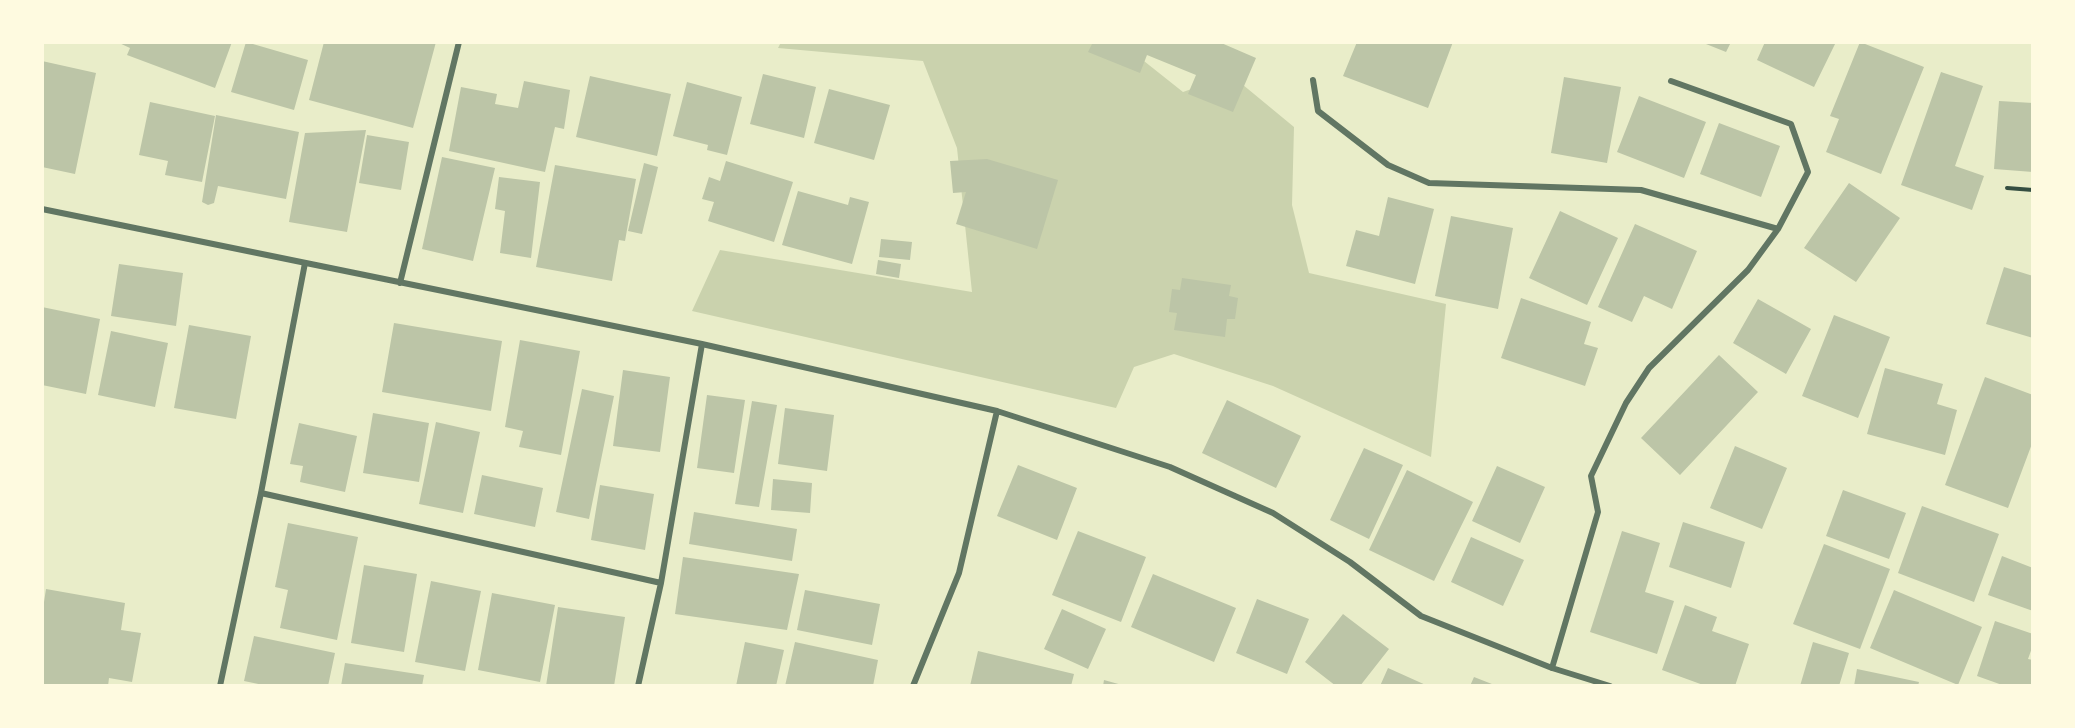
<!DOCTYPE html>
<style>
body{margin:0}
#map{position:relative;width:2075px;height:728px;overflow:hidden;background:#e9edc9;font-family:"Open Sans",sans-serif}
canvas{display:block}
.frame{position:absolute;inset:0;border:44px solid #fefae0;pointer-events:none}
</style>
<div id="map">
<canvas width="2075" height="728"></canvas>
<div class="frame"></div>
</div>
<script>
const ctx = document.querySelector('canvas').getContext('2d');
ctx.lineJoin = 'round';
function fill(path, color) { ctx.fillStyle = color; ctx.fill(path, 'evenodd'); }
const poly = rows => new Path2D(rows.map(r => 'M' + r).join(''));
function trace(path, color, width, dash) { ctx.strokeStyle = color; ctx.lineWidth = width; ctx.lineCap = dash ? 'butt' : 'round'; ctx.setLineDash(dash || []); ctx.stroke(path); }
const green = poly([
 [781,42,1120,42,1183,92,1231,75,1294,127,1292,205,1309,273,1446,304,1431,457,1273,386,1174,354,1134,367,1116,408,692,311,720,250,972,292,957,148,923,61,778,48]
]);
const building = poly([
 [117,42,232,42,215,88,127,55,130,48],
 [246,42,308,60,294,110,231,92],
 [324,42,436,42,413,128,309,100],
 [1093,42,1219,42,1256,58,1233,112,1188,94,1196,75,1147,55,1140,73,1088,52],
 [1357,42,1453,42,1428,108,1343,76],
 [1701,42,1731,42,1726,52],
 [1765,42,1836,42,1814,87,1757,60],
 [1860,42,1924,67,1881,174,1826,152,1839,119,1830,116],
 [42,61,96,73,75,174,42,167],
 [1941,72,1983,86,1955,166,1984,176,1972,210,1901,185],
 [763,74,816,87,804,138,750,124],
 [590,76,671,94,657,156,576,137],
 [1564,77,1621,87,1607,163,1551,153],
 [524,81,570,90,564,129,555,127,545,172,449,151,461,87,497,94,495,104,518,108],
 [687,82,742,97,727,155,707,150,708,145,673,136],
 [829,89,890,105,874,160,814,143],
 [1639,96,1706,122,1684,178,1617,152],
 [1999,101,2033,103,2033,172,1994,169],
 [150,102,215,116,202,182,165,175,168,161,139,155],
 [216,115,299,132,286,199,218,186,214,203,208,205,202,202],
 [1719,123,1780,146,1761,197,1700,174],
 [366,130,347,232,289,222,305,133],
 [367,135,409,142,401,190,359,183],
 [442,157,495,168,473,261,422,249],
 [987,159,1058,180,1037,249,956,224,966,192,953,193,950,161],
 [726,161,793,182,774,242,708,221,714,202,702,199,709,177,720,181],
 [644,163,658,167,642,234,628,231],
 [555,165,636,179,625,241,619,240,612,281,536,267],
 [499,177,540,182,531,258,500,253,505,211,495,209],
 [1849,183,1900,218,1856,282,1804,248],
 [798,191,848,205,850,197,869,202,852,264,782,245],
 [1388,197,1434,209,1415,284,1346,266,1356,230,1379,236],
 [1560,211,1618,238,1587,305,1529,278],
 [1451,216,1513,228,1498,309,1435,296],
 [1635,224,1697,251,1672,309,1644,296,1632,322,1598,307],
 [881,239,912,242,910,260,879,257],
 [878,260,901,264,899,278,876,274],
 [119,264,183,273,176,326,111,316],
 [2004,267,2033,276,2033,338,1986,324],
 [1182,278,1231,285,1229,296,1238,298,1235,319,1227,319,1225,337,1174,330,1177,313,1169,312,1172,289,1180,290],
 [1521,298,1591,322,1584,344,1598,348,1585,386,1501,358],
 [1758,299,1811,329,1786,374,1733,343],
 [42,307,100,319,86,394,42,385],
 [1834,315,1890,337,1858,418,1802,396],
 [394,323,502,341,491,411,382,392],
 [189,325,251,336,236,419,174,408],
 [111,331,168,343,155,407,98,395],
 [520,340,580,351,561,455,519,447,523,431,505,427],
 [1719,355,1758,392,1680,475,1641,438],
 [1885,368,1943,384,1937,404,1957,410,1945,455,1867,434],
 [623,370,670,377,660,452,613,446],
 [1985,377,2033,395,2033,441,2008,508,1945,485],
 [582,389,614,396,589,519,556,512],
 [707,395,745,400,734,473,697,468],
 [1227,400,1301,436,1276,488,1202,453],
 [752,401,777,405,759,507,735,504],
 [785,408,834,415,827,471,778,464],
 [373,413,429,423,419,482,363,473],
 [436,422,480,432,463,513,419,504],
 [299,423,357,436,345,492,300,482,303,466,290,464],
 [1735,446,1787,468,1762,529,1710,508],
 [1364,448,1403,465,1369,539,1330,520],
 [1018,465,1077,488,1057,540,997,516],
 [1497,466,1545,487,1520,543,1472,521],
 [1407,470,1473,502,1434,581,1369,550],
 [482,475,543,488,535,527,474,514],
 [773,479,812,483,810,513,771,510],
 [600,485,654,494,645,550,591,540],
 [1843,490,1906,513,1889,559,1826,536],
 [1922,506,1999,534,1974,602,1898,573],
 [694,512,797,529,792,561,689,544],
 [1683,522,1745,542,1731,588,1669,567],
 [288,523,358,537,337,640,280,628,288,590,275,587],
 [1078,531,1146,557,1121,622,1052,595],
 [1622,531,1660,543,1645,592,1674,601,1657,654,1590,632],
 [1471,537,1524,560,1503,606,1451,582],
 [1824,544,1890,569,1860,649,1793,624],
 [2002,556,2033,568,2033,611,1988,595],
 [683,557,799,574,787,630,675,614],
 [364,565,417,574,404,652,351,643],
 [1153,574,1236,608,1214,662,1131,627],
 [431,581,481,591,465,671,415,662],
 [46,589,125,603,121,630,141,633,132,682,109,678,108,686,42,686,42,615],
 [805,590,880,604,872,645,797,630],
 [1894,590,1982,627,1958,685,1870,648],
 [492,593,555,605,540,682,478,670],
 [1257,599,1309,619,1287,674,1236,653],
 [1685,605,1717,617,1712,631,1749,644,1735,686,1706,686,1662,670],
 [558,607,625,617,614,686,546,686],
 [1062,609,1106,629,1088,669,1044,649],
 [1343,614,1389,649,1360,686,1336,686,1305,662],
 [1995,621,2033,634,2033,645,2028,659,2033,660,2033,686,2005,686,1977,676],
 [254,636,335,653,328,686,268,686,244,681],
 [745,642,784,650,776,686,736,686],
 [795,642,878,660,873,686,785,686],
 [1813,642,1849,653,1839,686,1800,686],
 [978,651,1074,674,1071,686,970,686],
 [345,663,424,675,422,686,341,686],
 [1388,668,1428,686,1380,686],
 [1857,669,1919,682,1918,686,1854,686],
 [1474,677,1497,686,1470,686],
 [1104,680,1122,685,1122,686,1103,686]
]);
const path = poly([
 [2007,188,2033,190]
]);
const minor = poly([
 [1313,80,1318,111,1388,165,1429,183,1641,190,1778,229],
 [42,209,702,344,997,411,1170,467,1273,513,1350,562,1421,616,1552,668,1610,686],
 [400,283,459,42],
 [261,493,661,583],
 [1552,668,1598,512,1591,476,1626,403,1649,368,1748,270,1778,229,1808,172,1791,124,1671,81],
 [220,686,261,493,305,263],
 [638,686,661,583,702,344],
 [913,686,959,573,997,411]
]);
fill(green, '#cad2ad');
fill(building, '#bcc5a7');
trace(path, '#344e41', 4);
trace(minor, '#617663', 6);
</script>
